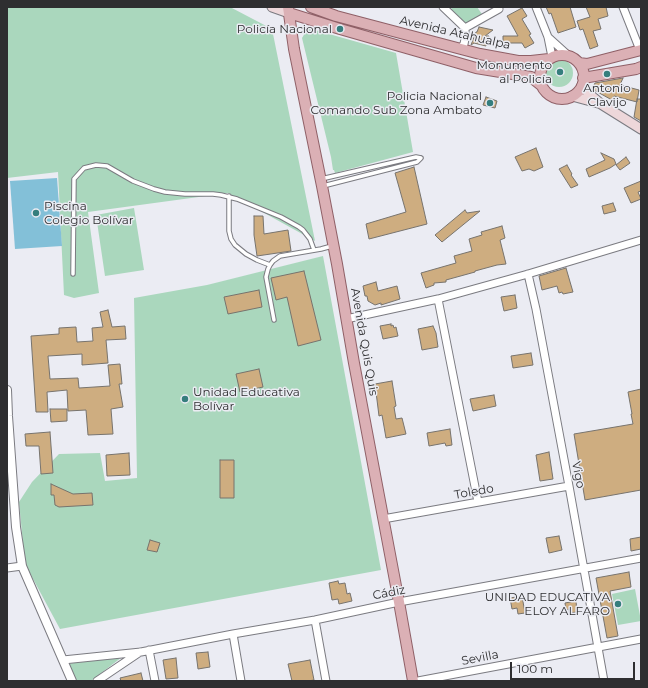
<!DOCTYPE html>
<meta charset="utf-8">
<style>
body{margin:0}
#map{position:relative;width:648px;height:688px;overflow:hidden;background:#ebecf3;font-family:Montserrat,sans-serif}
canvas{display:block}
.frame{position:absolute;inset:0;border:8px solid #2e2e30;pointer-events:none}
.scale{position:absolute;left:510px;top:662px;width:125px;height:18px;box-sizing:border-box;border:2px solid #2e2e30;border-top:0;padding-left:5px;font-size:12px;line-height:14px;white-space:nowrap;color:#2e2e30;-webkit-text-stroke:3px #ebecf3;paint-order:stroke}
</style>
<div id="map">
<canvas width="648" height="688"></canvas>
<div class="frame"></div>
<div class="scale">100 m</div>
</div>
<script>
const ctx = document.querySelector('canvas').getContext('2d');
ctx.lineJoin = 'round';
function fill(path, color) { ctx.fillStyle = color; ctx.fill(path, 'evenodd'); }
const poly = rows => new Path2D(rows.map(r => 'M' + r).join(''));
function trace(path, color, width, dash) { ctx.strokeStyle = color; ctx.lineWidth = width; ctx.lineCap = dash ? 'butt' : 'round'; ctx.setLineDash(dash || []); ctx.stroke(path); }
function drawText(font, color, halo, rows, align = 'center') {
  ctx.font = font + ' Montserrat,sans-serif'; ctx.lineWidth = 3; ctx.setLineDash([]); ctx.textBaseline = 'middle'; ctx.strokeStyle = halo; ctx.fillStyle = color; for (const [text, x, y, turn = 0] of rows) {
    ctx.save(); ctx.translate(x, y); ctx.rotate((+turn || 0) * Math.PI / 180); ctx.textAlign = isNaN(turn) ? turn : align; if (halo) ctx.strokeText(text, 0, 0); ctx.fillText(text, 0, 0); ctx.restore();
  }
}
const green = poly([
 [7,7,230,7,272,29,315,241,228,193,88,212,99,293,74,298,64,295,58,172,7,178],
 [453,7,477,7,484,17,468,28,449,11],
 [308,28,396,53,413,152,335,173,334,170,333,170,331,157,302,38],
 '545 73a14 14 0 1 1 28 0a14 14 0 1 1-28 0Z',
 [134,208,144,270,105,276,96,215],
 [323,256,381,570,60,629,25,564,19,502,32,482,59,454,100,453,105,481,137,478,134,298,207,285],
 [635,589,641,621,618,625,612,594],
 [122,657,91,681,76,681,66,664]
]);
const water = poly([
 [57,178,62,246,15,249,10,181]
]);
const building = poly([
 [546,7,570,7,576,27,558,33,551,13,549,14,546,7],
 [586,7,606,7,608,16,598,19,601,29,593,31,598,46,590,49,583,29,580,30,577,21,590,17,586,7],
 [522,8,527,16,522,19,531,34,529,35,534,43,525,48,522,43,503,43,503,36,518,36,507,16,522,8],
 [479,27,493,30,485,36,489,36,486,46,474,43,471,45,476,32,477,32,479,27],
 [623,78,620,85,639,90,637,102,614,96,612,100,592,89,595,83,623,78],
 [486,97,497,101,495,108,483,105,486,97],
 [637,99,641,99,641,121,634,117,637,99],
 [536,148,543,167,534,171,529,169,522,171,515,157,536,148],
 [601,153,614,159,616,164,610,168,589,177,586,169,605,160,601,153],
 [626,157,630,163,620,170,616,165,626,157],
 [567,165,572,174,571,175,578,185,571,188,559,169,567,165],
 [414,167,427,224,369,239,366,224,406,212,395,173,414,167],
 [641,181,641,191,638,192,641,199,631,203,624,188,641,181],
 [613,203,616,211,604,214,602,206,613,203],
 [465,210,467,213,480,211,442,242,435,235,465,210],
 [254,216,263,216,264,234,288,230,291,251,257,256,254,235,254,216],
 [502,226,505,238,500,240,506,264,497,265,475,271,475,272,446,280,446,282,434,283,434,285,426,288,421,273,456,263,454,256,472,251,469,239,482,235,481,232,502,226],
 [566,268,573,292,563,294,562,292,559,293,557,286,542,290,539,276,566,268],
 [304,271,321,340,298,346,287,297,276,300,271,278,304,271],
 [376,282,378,291,397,286,400,299,381,305,381,303,375,305,368,301,367,296,365,296,363,286,376,282],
 [259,290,262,307,228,314,224,297,259,290],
 [515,295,517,308,504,311,501,297,515,295],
 [108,310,112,327,125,326,126,339,106,340,108,363,82,365,82,354,48,356,50,379,78,378,79,388,110,386,108,365,120,364,122,384,119,384,123,407,111,409,113,434,88,435,86,410,68,411,67,390,47,392,48,412,36,412,31,336,59,334,59,328,76,327,77,342,93,341,92,328,103,327,100,312,108,310],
 [391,324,391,326,393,325,394,328,396,327,398,336,383,339,380,326,391,324],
 [433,326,436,333,438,347,422,350,418,329,433,326],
 [531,353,533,365,513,368,511,356,531,353],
 [259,369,263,387,240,392,236,374,259,369],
 [392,381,396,406,394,407,396,419,402,418,406,434,386,438,382,415,379,416,375,384,392,381],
 [641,389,641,490,585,500,574,434,633,424,631,414,632,414,628,392,641,389],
 [494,395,496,406,473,411,470,399,494,395],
 [50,409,67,409,67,421,51,422,50,409],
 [450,429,452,445,446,446,445,443,429,446,427,433,450,429],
 [50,432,53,473,41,474,39,446,26,446,25,434,50,432],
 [549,452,553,479,540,481,536,455,549,452],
 [129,453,130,475,107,476,106,455,129,453],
 [220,460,234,460,234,498,220,498,220,460],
 [51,484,73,494,92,493,93,505,59,507,55,505,54,495,51,495,51,484],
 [559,536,562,550,549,553,546,538,559,536],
 [641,537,641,549,631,551,630,539,641,537],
 [150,540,160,543,157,552,147,550,150,540],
 [629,572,631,587,610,591,618,636,607,638,596,578,629,572],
 [338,581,339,584,345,583,347,594,350,593,352,601,339,604,338,599,332,600,329,583,338,581],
 [522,596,525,613,518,614,517,608,512,609,510,598,522,596],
 [576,601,577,612,569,613,569,609,566,610,565,603,576,601],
 [208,652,210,667,198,669,196,653,208,652],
 [176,658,178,678,166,679,163,660,176,658],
 [310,660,314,680,308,681,292,681,288,664,310,660],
 [141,673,143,681,121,681,120,678,141,673]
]);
const service = poly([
 [321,179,416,157,421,158],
 [323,186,417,162,421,158],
 [229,196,229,231,231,239,235,245,246,254,257,260,270,265],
 [73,274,74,179,84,168,96,165,107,166,133,181,154,189,165,192,185,194,213,194,221,195,237,199,281,217,299,227,303,230,310,239,314,250],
 [274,320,266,277,268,269,270,265,273,261,280,256,321,249,332,246]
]);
const minor = poly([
 [443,7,465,28,465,39,464,44,460,49],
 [536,7,548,37,552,57],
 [623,7,640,50],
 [465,28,499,9],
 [548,37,569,56],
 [528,274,536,309,569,486,604,681],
 [438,299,478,502],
 [346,319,438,299,528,274,641,240],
 [383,519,569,486],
 [7,568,22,566],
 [315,620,326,681],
 [233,634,241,681],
 [149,650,155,681],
 [63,660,141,652,233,634,315,620,399,602,641,558],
 [97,681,140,652],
 [418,681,641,639]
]);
const tertiary = poly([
 [7,390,8,416,16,527,22,566,72,681]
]);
const secondary = poly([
 [272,7,289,13],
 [582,85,589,94,601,104,641,129],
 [572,96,598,103]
]);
const primary = poly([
 [288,7,294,49,322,186,337,264,354,363,399,602,413,681],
 [311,7,336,16,480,54,518,61,531,61,549,59],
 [289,13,340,29,476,68,531,77,541,85],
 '540 77a22 22 0 1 1 44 0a22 22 0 1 1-44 0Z',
 [579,63,587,64,641,50],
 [583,78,636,69,641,67]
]);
const markers = [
 [340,29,4,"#357e7d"],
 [560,72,4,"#357e7d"],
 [607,74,4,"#357e7d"],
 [490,103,4,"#357e7d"],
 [36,213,4,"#357e7d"],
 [185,399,4,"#357e7d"],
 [618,604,4,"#357e7d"]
];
const poiNames = [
 ["Policía Nacional",332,29],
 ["Monumento",552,65],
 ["al Policía",552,79],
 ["Antonio",607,88,"center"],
 ["Clavijo",607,102,"center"],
 ["Policia Nacional",482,96],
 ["Comando Sub Zona Ambato",482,110],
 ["Piscina",44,206,"left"],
 ["Colegio Bolívar",44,220,"left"],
 ["Unidad Educativa",193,392,"left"],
 ["Bolívar",193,406,"left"],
 ["UNIDAD EDUCATIVA",610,597],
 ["ELOY ALFARO",610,611]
];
const streetNames = [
 ["Avenida Atahualpa",455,33,13],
 ["Avenida Quis Quis",364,342,80],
 ["Vigo",578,475,79],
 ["Toledo",474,492,-10],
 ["Cádiz",389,593,-11],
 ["Sevilla",480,658,-11]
];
fill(green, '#aad7bd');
fill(water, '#83c0d8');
fill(building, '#cead80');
trace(building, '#77736d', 1);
trace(service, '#7b7b81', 5.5);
trace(minor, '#7b7b81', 9);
trace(tertiary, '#7b7b81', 10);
trace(secondary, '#7b7b81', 11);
trace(primary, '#8f6067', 12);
trace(service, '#fff', 3.5);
trace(minor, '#fff', 7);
trace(tertiary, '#fff', 8);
trace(secondary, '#edd7da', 9);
trace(primary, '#dbb0b5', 10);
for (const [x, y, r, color] of markers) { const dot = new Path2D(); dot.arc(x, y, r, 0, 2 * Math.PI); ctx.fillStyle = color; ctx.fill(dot); trace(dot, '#ebecf3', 1.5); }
drawText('12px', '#2e2e30', '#ebecf3', poiNames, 'right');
drawText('12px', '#2e2e30', '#ebecf3', streetNames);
</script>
